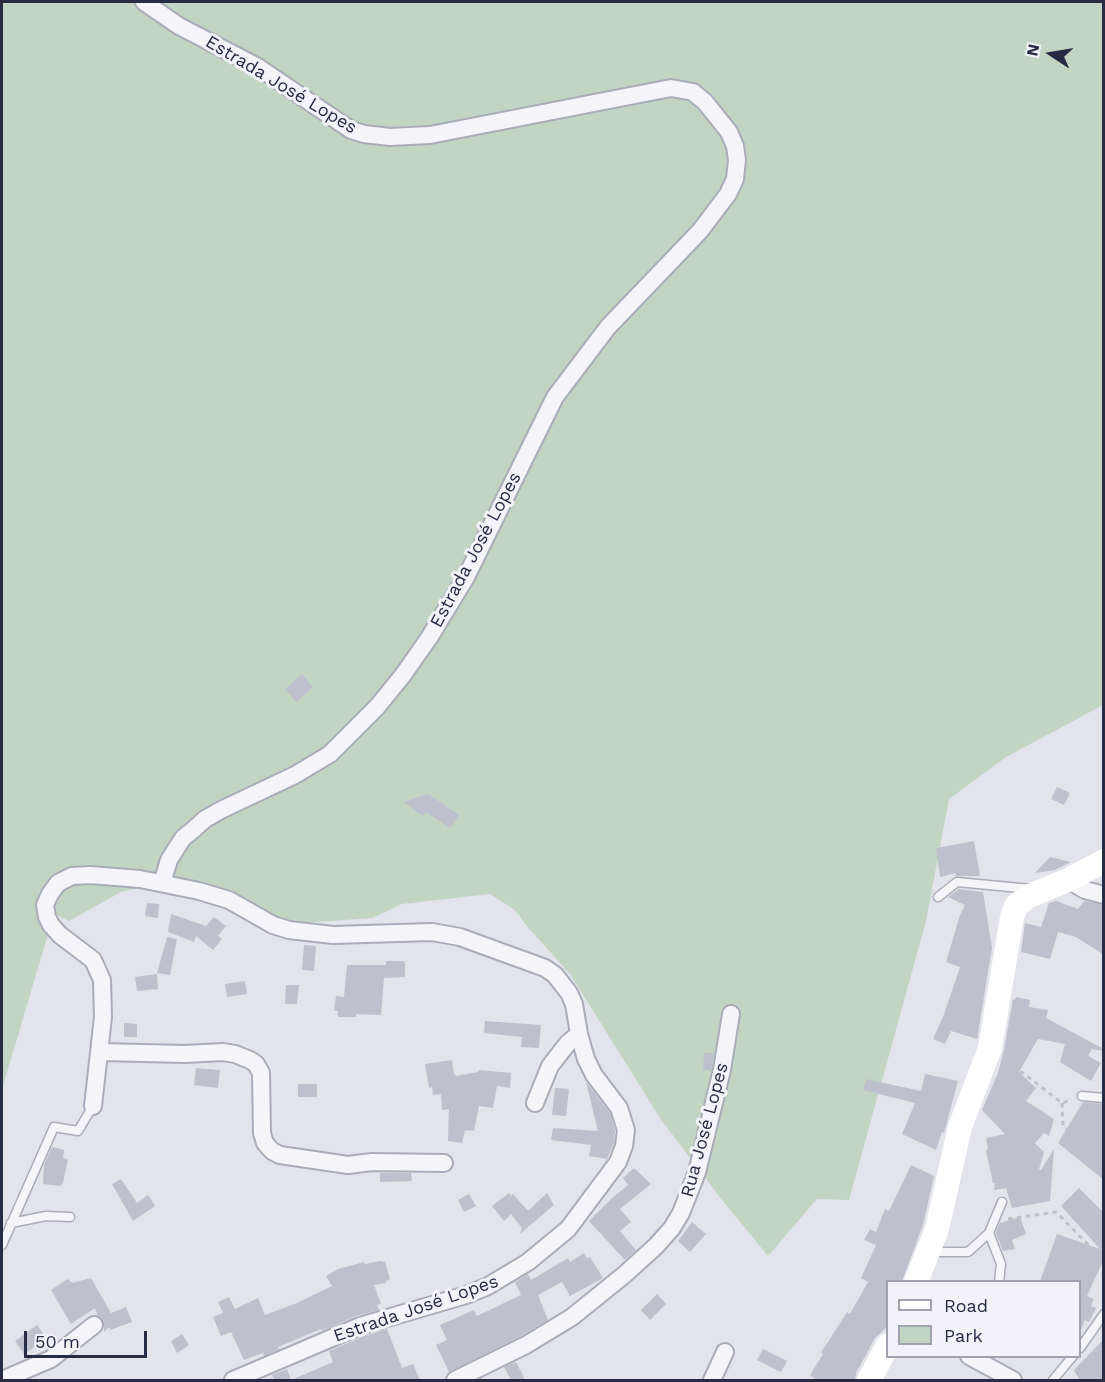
<!DOCTYPE html>
<meta charset="utf-8">
<style>
body{margin:0}
#map{position:relative;width:1105px;height:1382px;overflow:hidden;background:#e2e3eb;font-family:"Work Sans",sans-serif}
canvas{display:block}
.frame{position:absolute;inset:0;border:3px solid #282b44;pointer-events:none}
.legend{position:absolute;left:886px;top:1280px;width:195px;height:78px;box-sizing:border-box;background:#f2f2f8;border:2px solid #a1a2b0;margin:0;padding:8px 10px;list-style:none;font-size:18px;color:#282b44}
.legend li{display:flex;align-items:center;gap:12px;height:30px}
.legend b{width:30px;border:2px solid #a1a2b0}
.north{position:absolute;left:1021px;top:24px;width:60px;height:60px;-webkit-text-stroke:4px #f2f2f8;paint-order:stroke;rotate:282deg;font-size:16px;font-weight:700;line-height:24px;text-align:center;color:#282b44}
.north::after{content:'';display:block;margin:auto;width:21px;height:27px;background:#282b44;clip-path:polygon(50% 0,100% 100%,50% 72%,0 100%)}
.scale{position:absolute;left:24px;top:1331px;width:123px;height:27px;box-sizing:border-box;border:3px solid #282b44;border-top:0;padding-left:8px;font-size:18px;line-height:21px;white-space:nowrap;color:#282b44;-webkit-text-stroke:4px #f2f2f8;paint-order:stroke}
</style>
<div id="map">
<canvas width="1105" height="1382"></canvas>
<div class="frame"></div>
<ul class="legend">
<li><b style="height:8px;background:#fff"></b>Road</li>
<li><b style="height:16px;background:#c2d5c2"></b>Park</li>
</ul>
<div class="north">N</div>
<div class="scale">50 m</div>
</div>
<script>
const ctx = document.querySelector('canvas').getContext('2d');
ctx.lineJoin = 'round';
function fill(path, color) { ctx.fillStyle = color; ctx.fill(path, 'evenodd'); }
const poly = rows => new Path2D(rows.map(r => 'M' + r).join(''));
function trace(path, color, width, dash) { ctx.strokeStyle = color; ctx.lineWidth = width; ctx.lineCap = dash ? 'butt' : 'round'; ctx.setLineDash(dash || []); ctx.stroke(path); }
function drawText(font, color, halo, rows, align = 'center') {
  ctx.font = font + ' "Work Sans",sans-serif'; ctx.lineWidth = 6; ctx.setLineDash([]); ctx.textBaseline = 'middle'; ctx.strokeStyle = halo; ctx.fillStyle = color; for (const [text, x, y, turn = 0] of rows) {
    ctx.save(); ctx.translate(x, y); ctx.rotate((+turn || 0) * Math.PI / 180); ctx.textAlign = isNaN(turn) ? turn : align; if (halo) ctx.strokeText(text, 0, 0); ctx.fillText(text, 0, 0); ctx.restore();
  }
}
const green = poly([
 [2,2,1103,2,1103,705,1006,757,949,799,926,921,849,1200,817,1199,768,1256,722,1200,662,1121,570,974,525,924,515,910,490,894,402,904,372,918,291,924,245,900,170,879,121,892,69,921,54,914,2,1089]
]);
const building = poly([
 [302,674,313,687,296,702,285,689],
 [1057,787,1070,793,1064,805,1051,799],
 [428,794,459,815,450,828,426,812,423,816,403,802],
 [974,841,980,876,955,876,956,873,940,877,936,848],
 [1050,857,1071,862,1055,870,1035,873],
 [959,889,983,892,992,948,977,1039,951,1031,945,1044,933,1039,943,1017,960,967,946,962,960,915,965,905,948,897],
 [1056,901,1078,909,1084,901,1104,905,1104,955,1076,937,1058,932,1050,959,1021,952,1025,923,1041,927,1049,903],
 [147,903,159,904,158,918,145,916],
 [171,914,206,926,214,917,226,926,218,936,222,939,213,950,196,936,194,942,168,932],
 [167,937,177,939,170,975,157,973],
 [304,945,316,946,314,971,302,970],
 [386,961,403,961,405,962,405,977,384,978,381,1015,356,1014,356,1017,338,1017,338,1011,334,1011,336,996,344,997,347,965,386,965],
 [157,974,158,989,137,991,135,977],
 [245,981,247,994,227,997,225,984],
 [286,985,299,985,297,1004,285,1004],
 [1016,997,1030,1000,1029,1007,1048,1010,1046,1018,1102,1048,1101,1051,1092,1049,1088,1056,1101,1063,1091,1081,1060,1062,1065,1044,1038,1039,1019,1072,1036,1088,1026,1101,1054,1119,1049,1136,1044,1133,1035,1143,1044,1152,1039,1169,1041,1170,1054,1149,1050,1201,1012,1208,1006,1188,994,1190,995,1183,993,1183,986,1151,988,1149,986,1138,1005,1134,982,1110,998,1073,1004,1050,1013,999,1015,1000],
 [485,1021,541,1025,539,1048,521,1047,522,1037,484,1033],
 [124,1023,137,1024,137,1037,124,1037],
 [704,1053,714,1053,711,1071,703,1070],
 [452,1060,454,1074,456,1076,478,1072,479,1070,511,1073,510,1088,497,1086,493,1108,479,1106,474,1131,465,1130,462,1143,448,1141,449,1109,442,1110,441,1094,433,1095,432,1087,429,1088,425,1064],
 [196,1068,220,1070,218,1088,194,1085],
 [925,1074,958,1081,944,1133,942,1132,936,1150,902,1134,915,1103,863,1090,866,1079,921,1091],
 [586,1082,610,1113,615,1131,614,1143,607,1159,589,1156,591,1145,551,1140,553,1128,598,1131],
 [298,1084,317,1084,317,1097,298,1097],
 [555,1088,569,1089,566,1116,552,1115],
 [1083,1102,1104,1104,1104,1180,1058,1143],
 [52,1147,64,1150,63,1158,68,1159,63,1183,60,1186,43,1184,44,1165],
 [911,1165,934,1176,923,1225,902,1281,888,1281,888,1326,875,1338,856,1373,855,1380,817,1380,810,1375,823,1354,821,1352,828,1342,847,1312,850,1314,868,1282,861,1278,876,1245,864,1240,870,1229,876,1232,885,1209,889,1211],
 [634,1168,651,1184,620,1209,631,1222,620,1231,636,1250,625,1260,589,1221,611,1199,628,1185,623,1178],
 [380,1173,411,1173,412,1181,380,1182],
 [121,1179,137,1203,148,1195,155,1206,133,1221,112,1184],
 [1079,1188,1104,1213,1104,1259,1087,1296,1094,1299,1091,1306,1096,1308,1089,1322,1085,1320,1080,1332,1080,1281,1040,1281,1057,1234,1100,1249,1061,1206],
 [509,1193,511,1196,513,1194,528,1211,547,1193,554,1205,520,1234,522,1228,511,1214,504,1221,492,1206],
 [469,1194,476,1206,464,1212,458,1200],
 [1020,1217,1026,1234,1012,1240,1015,1249,1003,1251,996,1233,1000,1223],
 [692,1222,706,1234,690,1252,678,1241],
 [584,1253,587,1258,590,1257,603,1278,570,1296,562,1282,538,1295,548,1320,519,1337,449,1372,436,1345,447,1340,440,1325,474,1310,477,1316,521,1295,515,1282,528,1274,531,1280,568,1258,570,1262],
 [381,1261,385,1262,390,1279,386,1281,386,1283,374,1285,381,1304,377,1305,379,1310,356,1316,322,1331,321,1329,278,1347,279,1349,264,1356,263,1353,244,1360,231,1332,221,1336,213,1317,223,1313,218,1302,229,1297,235,1309,258,1298,265,1315,297,1303,332,1286,326,1276,338,1269,364,1262,365,1264],
 [91,1278,111,1313,126,1307,132,1322,110,1330,109,1327,104,1332,104,1323,97,1315,95,1308,71,1324,51,1290,68,1279,72,1283],
 [657,1294,666,1304,650,1320,641,1310],
 [37,1325,47,1339,24,1354,15,1341],
 [387,1329,402,1368,413,1364,420,1380,274,1380,272,1375,287,1369,291,1380,333,1362,329,1351,364,1336],
 [182,1334,189,1345,177,1353,171,1341],
 [1104,1339,1104,1380,1080,1380,1074,1371,1075,1369],
 [763,1349,787,1361,781,1372,757,1360],
 [516,1362,525,1380,511,1380,504,1367]
]);
const path = poly([
 [1006,1060,1062,1103,1072,1100],
 [1062,1103,1063,1126,1091,1151],
 [1008,1219,1056,1212,1104,1261]
]);
const lane = poly([
 [938,897,957,882,1031,889],
 [1082,1096,1104,1098],
 [11,1223,46,1216,70,1217],
 [989,1233,1001,1264,999,1282],
 [2,1245,54,1127,78,1131,93,1106],
 [929,1252,968,1252,989,1233,1002,1202],
 [1080,1348,1104,1314],
 [1053,1380,1073,1356]
]);
const street = poly([
 [144,2,179,26,258,67,351,130,364,134,390,137,430,135,671,88,693,92,705,102,729,132,735,146,737,160,735,179,728,194,700,231,608,327,555,397,466,577,429,638,403,675,377,707,330,754,295,775,223,809,205,819,193,830,183,838,169,860,162,883],
 [1068,880,1085,890,1104,895],
 [100,1052,185,1054,223,1052,235,1054,250,1060,256,1064,261,1073,262,1133,265,1143,272,1151,280,1155,348,1165,372,1162,444,1163],
 [535,1103,550,1066,568,1043,579,1034],
 [93,1106,103,1017,102,980,93,960,60,935,51,925,47,917,45,905,50,894,58,883,72,876,90,875,140,879,199,891,229,900,273,925,289,930,333,935,432,932,460,937,545,968,555,975,569,993,574,1004,579,1034,586,1059,594,1075,619,1108,626,1130,624,1146,618,1162,568,1229,528,1262,488,1286,466,1295,360,1326,233,1380],
 [969,1356,1013,1380],
 [2,1380,51,1359,94,1325],
 [455,1380,526,1345,572,1317,624,1275,656,1246,672,1228,681,1213,697,1172,722,1070,731,1014],
 [712,1380,725,1352]
]);
const secondary = poly([
 [916,1282,937,1229,960,1127,990,1048,1012,917,1016,906,1027,897,1068,880,1104,861],
 [869,1380,888,1345]
]);
const streetNames = [
 ["Estrada José Lopes",281,85,31],
 ["Estrada José Lopes",476,550,-62],
 ["Rua José Lopes",705,1130,-75],
 ["Estrada José Lopes",416,1309,-19]
];
fill(green, '#c2d5c2');
fill(building, '#bec0ce');
trace(lane, '#aaacb9', 11);
trace(street, '#aaacb9', 20);
trace(path, '#c0c0ca', 3, [4.5, 4.5]);
trace(lane, '#f5f5f9', 8);
trace(street, '#f5f5f9', 16);
trace(secondary, '#fff', 24);
drawText('18px', '#282b44', '#f2f2f8', streetNames);
</script>
